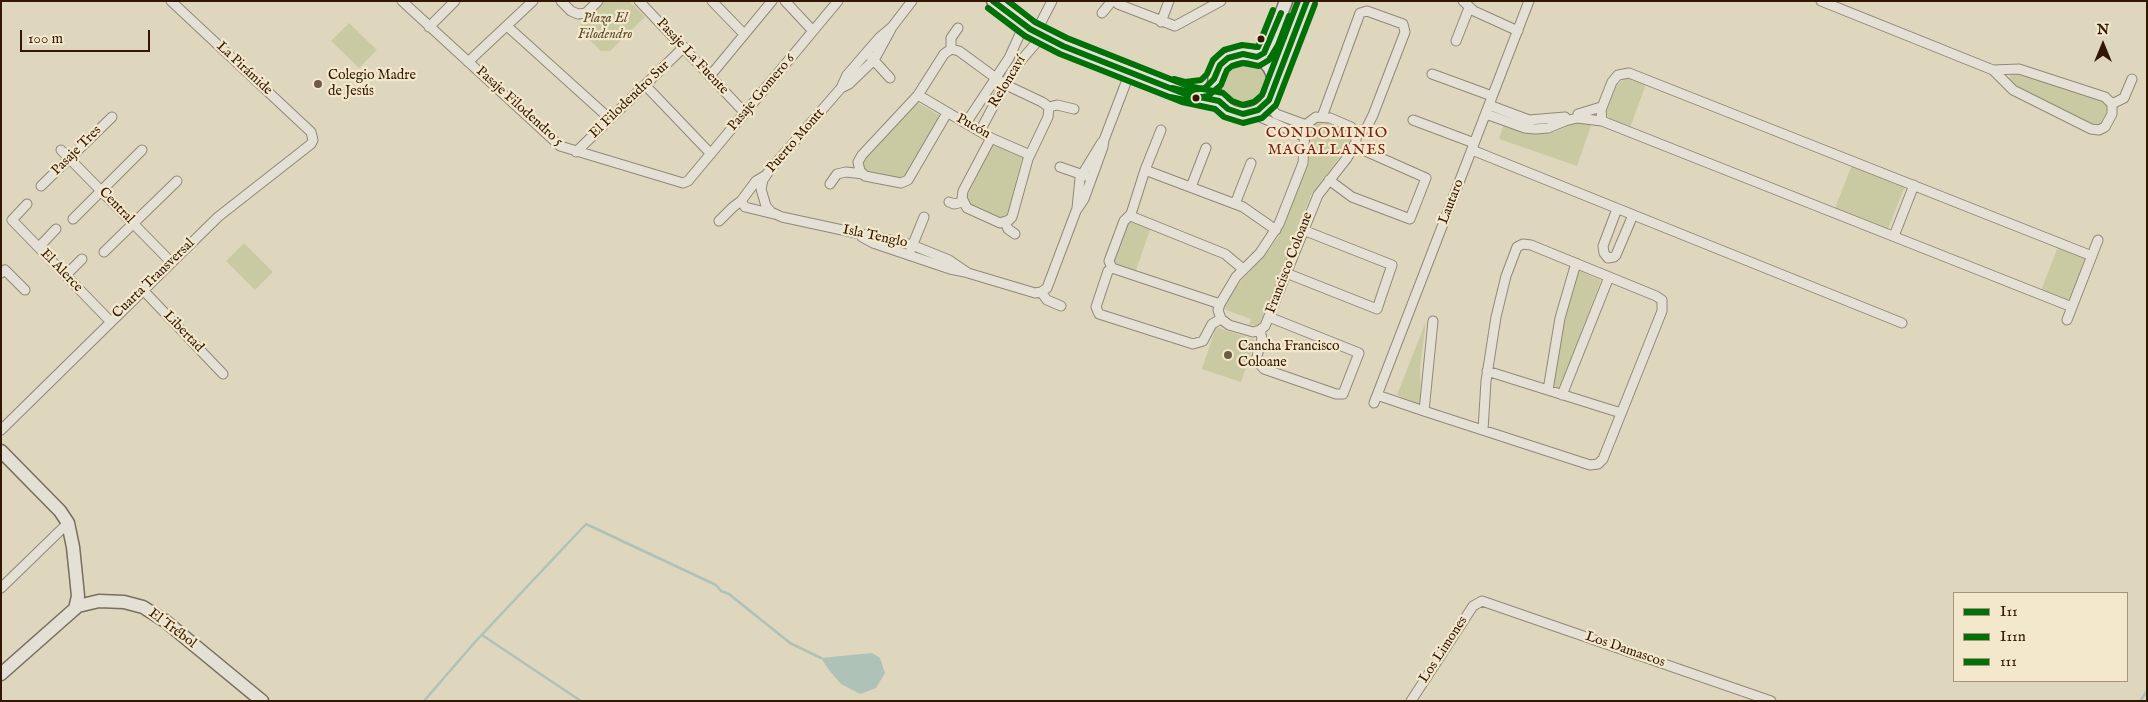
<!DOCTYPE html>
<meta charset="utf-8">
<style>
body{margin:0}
#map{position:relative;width:2148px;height:702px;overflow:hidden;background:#dfd6be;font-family:"IM FELL English",serif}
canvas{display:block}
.frame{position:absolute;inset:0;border:2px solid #321802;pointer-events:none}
.legend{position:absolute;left:1953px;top:592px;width:175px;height:90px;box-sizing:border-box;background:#f3e8cc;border:1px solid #a6957b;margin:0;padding:6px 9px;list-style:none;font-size:15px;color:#321802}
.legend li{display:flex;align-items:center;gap:10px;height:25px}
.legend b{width:25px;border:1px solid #a6957b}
.north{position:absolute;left:2078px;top:20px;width:50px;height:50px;-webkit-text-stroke:4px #f3e8cc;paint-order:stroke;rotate:0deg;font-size:14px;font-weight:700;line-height:20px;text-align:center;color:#321802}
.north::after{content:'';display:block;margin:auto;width:18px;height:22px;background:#321802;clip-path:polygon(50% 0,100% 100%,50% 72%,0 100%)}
.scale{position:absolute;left:20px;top:30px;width:130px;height:22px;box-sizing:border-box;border:2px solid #321802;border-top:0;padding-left:6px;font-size:15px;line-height:18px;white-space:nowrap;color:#321802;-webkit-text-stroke:4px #f3e8cc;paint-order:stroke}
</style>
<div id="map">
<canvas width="2148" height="702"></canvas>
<div class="frame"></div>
<ul class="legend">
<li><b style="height:6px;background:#007106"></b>I11</li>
<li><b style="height:6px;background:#007106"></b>I11n</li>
<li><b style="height:6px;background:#007106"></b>111</li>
</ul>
<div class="north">N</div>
<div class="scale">100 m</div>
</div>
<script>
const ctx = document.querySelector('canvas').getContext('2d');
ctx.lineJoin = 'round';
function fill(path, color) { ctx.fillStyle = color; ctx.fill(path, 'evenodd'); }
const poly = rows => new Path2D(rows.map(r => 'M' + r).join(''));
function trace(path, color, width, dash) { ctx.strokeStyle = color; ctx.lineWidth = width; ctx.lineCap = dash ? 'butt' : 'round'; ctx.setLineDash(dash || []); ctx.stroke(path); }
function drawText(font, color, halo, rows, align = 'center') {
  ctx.font = font + ' "IM FELL English",serif'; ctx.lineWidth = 4.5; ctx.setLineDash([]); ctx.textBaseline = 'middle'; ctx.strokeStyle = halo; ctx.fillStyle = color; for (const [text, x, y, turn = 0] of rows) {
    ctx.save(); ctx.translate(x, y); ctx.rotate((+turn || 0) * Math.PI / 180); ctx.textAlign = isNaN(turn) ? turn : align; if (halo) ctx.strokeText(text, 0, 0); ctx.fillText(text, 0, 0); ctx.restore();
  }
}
const green = poly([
 [603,1,629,1,645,17,610,51,601,51,581,32,580,26,581,22],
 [1291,1,1302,1,1279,63,1271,54],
 [349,23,377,50,359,68,331,41],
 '1219 84a25 25 0 1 1 50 0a25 25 0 1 1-50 0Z',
 [2017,72,2102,100,2108,106,2103,123,2094,126,2012,86,2008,79,2012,73],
 [1631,78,1646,84,1630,128,1611,121,1606,112,1617,85,1624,79],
 [918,103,941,116,905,180,865,173,862,163,864,158,915,104],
 [1319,122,1329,123,1326,130,1343,137,1346,130,1352,138,1350,143,1311,195,1262,322,1259,325,1249,325,1251,319,1223,309,1233,290,1266,254,1280,234,1309,162,1309,133,1311,127],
 [1581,122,1592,123,1577,166,1499,139,1504,124,1531,134,1555,132,1567,126],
 [993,143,1022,157,1008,214,1000,218,971,205,966,198],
 [1852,165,1905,186,1888,229,1835,208],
 [1131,220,1151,227,1136,270,1131,271,1112,266,1126,222],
 [244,243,273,272,255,290,226,261],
 [2058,247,2088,259,2071,302,2041,290],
 [1577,270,1601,280,1560,388,1553,386,1564,318],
 [1426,321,1420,369,1421,405,1397,395],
 [1216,327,1255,340,1241,382,1202,369]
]);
const water = poly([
 [872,653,880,658,885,673,876,688,860,694,841,684,829,670,821,658]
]);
const stream = poly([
 [482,635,581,701],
 [424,701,475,642,586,524,716,585,721,591,729,594,790,643,821,658],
 [2140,701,2147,691]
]);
const street = poly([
 [402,1,560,146,683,183,688,181,838,1],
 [561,1,571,11,578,14,586,13,598,1],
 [639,1,745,113],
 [712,1,744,34],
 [785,1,813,31],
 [912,1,892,27,879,38,847,75,841,88,769,171,763,180,761,189,766,206,771,212,782,217,912,245,949,260,968,273,1035,293,1041,292,1047,288,1076,211,1084,199,1103,147,1104,140,1130,72],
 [1116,1,1118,4,1175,26,1221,1],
 [1463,1,1474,11,1518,31],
 [1821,1,1993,70,2019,69,2105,97,2112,104,2112,114,2105,127,2099,130,2091,129,2013,90,1993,70],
 [1102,13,1112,1],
 [1161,22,1169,1],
 [507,26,610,119],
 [429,27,455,1],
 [1036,32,1052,1],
 [1456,41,1469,8],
 [951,49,959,51,1004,84,1042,102,1049,107],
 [951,49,951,38,958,28],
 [870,56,890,78],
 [468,62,533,1],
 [1432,74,1492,96],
 [710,76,772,1],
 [645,85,711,154],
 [841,88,849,84,874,60,891,29],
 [918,95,991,138,1030,155],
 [1269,100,1272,109,1276,114,1306,125],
 [2112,104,2124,98,2132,79],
 [1489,105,1529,120,1565,117],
 [1049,107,1057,105,1074,109],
 [947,113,908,180,901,183,865,176,860,171,858,162,862,155,918,95,944,54,951,49],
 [1251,113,1303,136],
 [1486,114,1525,128,1535,129,1548,128,1565,121,1577,118,1602,121,2072,307],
 [1578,114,1601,107],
 [1316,117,1330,118,1351,127,1356,134,1356,142,1347,158,1318,195,1265,326,1260,330,1253,332,1229,325,1221,319,1218,310,1220,304,1236,277,1260,253,1279,224,1303,163,1305,129,1308,123,1316,117],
 [1322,117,1360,13,1367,11,1403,24,1405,32,1373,115,1367,127,1357,136],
 [1413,120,1474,143],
 [1602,121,1601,110,1612,82,1618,75,1629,73,2092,256],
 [966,123,1009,58,1024,25],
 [980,131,1012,71,1042,36],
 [991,138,963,191,962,198,967,208,1000,223,1009,220,1012,217,1028,159,1048,117,1049,107],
 [61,150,171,262],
 [1472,150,1902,323],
 [576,152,684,47],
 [1060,167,1086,176],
 [1145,170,1243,207,1276,230],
 [766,175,756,181,741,201,745,207,774,214],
 [1329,180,1352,197,1410,219,1426,178,1354,146],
 [830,184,837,174,846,172,863,174],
 [41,186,112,117],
 [1191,187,1206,148],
 [949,202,954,204,963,202],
 [27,204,12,220,111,322],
 [1235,204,1251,163],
 [1077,208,1080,178,1102,142],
 [1131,214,1133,217,1225,254,1243,269],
 [1131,214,1145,170,1161,130],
 [73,219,142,150],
 [719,221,733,207,741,201],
 [1005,222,1008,229,1015,234],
 [1894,236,1914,185],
 [862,237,873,243,950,269,965,272],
 [39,247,56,229],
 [911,249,924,217],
 [104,252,177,181],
 [1608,258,1604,253,1603,246,1617,209],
 [1608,258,1614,257,1616,255,1633,215],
 [1112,268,1108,271,1096,307,1099,314,1193,344,1203,341,1212,324,1221,319],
 [1112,268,1220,304],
 [1112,268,1109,261,1124,221,1131,214],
 [1,273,5,270,25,290],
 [1286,273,1377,309,1392,265,1303,230],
 [66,275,82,259],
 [143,290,223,374],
 [1041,292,1047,300,1061,306],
 [2067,320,2098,240],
 [1260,330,1262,339,1257,356,1257,361,1264,369,1336,394,1343,394,1359,353,1269,317],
 [1487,371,1621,413],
 [1548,390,1560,318,1576,263],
 [1377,395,1424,411,1590,465,1598,464,1603,459,1662,311,1662,300,1656,296,1531,245,1523,244,1517,247,1506,276,1496,317,1486,381,1483,430],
 [1562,395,1609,277],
 [1374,403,1529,1],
 [1424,411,1433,321],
 [1,430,218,217,311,144,313,140,311,132,171,1],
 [1,588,68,523],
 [1411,701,1473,606,1482,601,1771,701]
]);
const secondary = poly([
 [993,1,1030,29,1063,46,1185,94,1219,101],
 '1214 84a30 30 0 1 1 60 0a30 30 0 1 1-60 0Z',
 [1257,57,1268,48,1286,1],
 [1275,85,1307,1],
 [1,451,60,511,68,523,73,547,76,576,78,596,75,609],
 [1,674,78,606,99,601,124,602,143,607,165,621,262,701]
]);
const bus1 = poly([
 [993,1,1030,29,1063,46,1185,94,1219,101,1228,109,1243,114,1258,110,1269,100,1307,1],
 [1172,88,1185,91,1205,88,1214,79,1220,65,1228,58,1243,54,1257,57,1264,53,1281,13]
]);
const bus2 = poly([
 [988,8,1025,36,1060,54,1182,102,1215,109,1224,117,1243,123,1262,118,1276,105,1315,4],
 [1170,97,1185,100,1208,96,1221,85,1227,70,1232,66,1243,63,1259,66,1269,60,1278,45,1289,16]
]);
const bus3 = poly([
 [1008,1,1035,22,1067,38,1188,86,1223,93,1232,101,1243,105,1254,102,1262,95,1298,1],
 [1174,79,1185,82,1201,80,1207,74,1213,60,1224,50,1242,45,1258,47,1273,10]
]);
const markers = [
 [1261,39,4.5,"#321802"],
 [318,84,5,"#6f5a44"],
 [1196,98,4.5,"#321802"],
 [1228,355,5,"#6f5a44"]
];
const parkNames = [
 ["Plaza El",605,19],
 ["Filodendro",605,35]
];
const streetNames = [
 ["Pasaje La Fuente",692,57,47],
 ["La Pirámide",244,69,43],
 ["Reloncaví",1008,82,-59],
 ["Pasaje Gomero 6",762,93,-50],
 ["El Filodendro Sur",630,100,-44],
 ["Pasaje Filodendro 5",519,107,42],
 ["Pucón",973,127,29],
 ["Puerto Montt",796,141,-49],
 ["Pasaje Tres",77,151,-45],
 ["Lautaro",1452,202,-69],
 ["Central",116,206,46],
 ["Isla Tenglo",875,237,12],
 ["Francisco Coloane",1290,263,-69],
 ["El Alerce",61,271,46],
 ["Cuarta Transversal",154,279,-44],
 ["Libertad",183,332,46],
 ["El Trébol",172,629,37],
 ["Los Limones",1444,650,-57],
 ["Los Damascos",1625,650,19]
];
const poiNames = [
 ["Colegio Madre",328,76],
 ["de Jesús",328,92],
 ["Cancha Francisco",1238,347],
 ["Coloane",1238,363]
];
const neighbourhoodNames = [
 ["CONDOMINIO",1327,134],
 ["MAGALLANES",1327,151]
];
fill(green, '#cacaa2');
fill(water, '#afc2b8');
trace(stream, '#afc2b8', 2.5);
trace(street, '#908878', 11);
trace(secondary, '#776e5f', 15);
trace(street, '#e5e0d5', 9);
trace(secondary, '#e5e0d5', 12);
trace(bus1, '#007106', 6);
trace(bus2, '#007106', 6);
trace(bus3, '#007106', 6);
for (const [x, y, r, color] of markers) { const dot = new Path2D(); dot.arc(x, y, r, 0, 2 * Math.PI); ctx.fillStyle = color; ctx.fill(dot); trace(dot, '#f3e8cc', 2); }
drawText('italic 14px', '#5a4a2b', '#f3e8cc', parkNames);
drawText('14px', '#321802', '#f3e8cc', streetNames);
drawText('14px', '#321802', '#f3e8cc', poiNames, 'left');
ctx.letterSpacing = '1px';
drawText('15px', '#7a1f14', '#f3e8cc', neighbourhoodNames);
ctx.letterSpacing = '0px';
</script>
